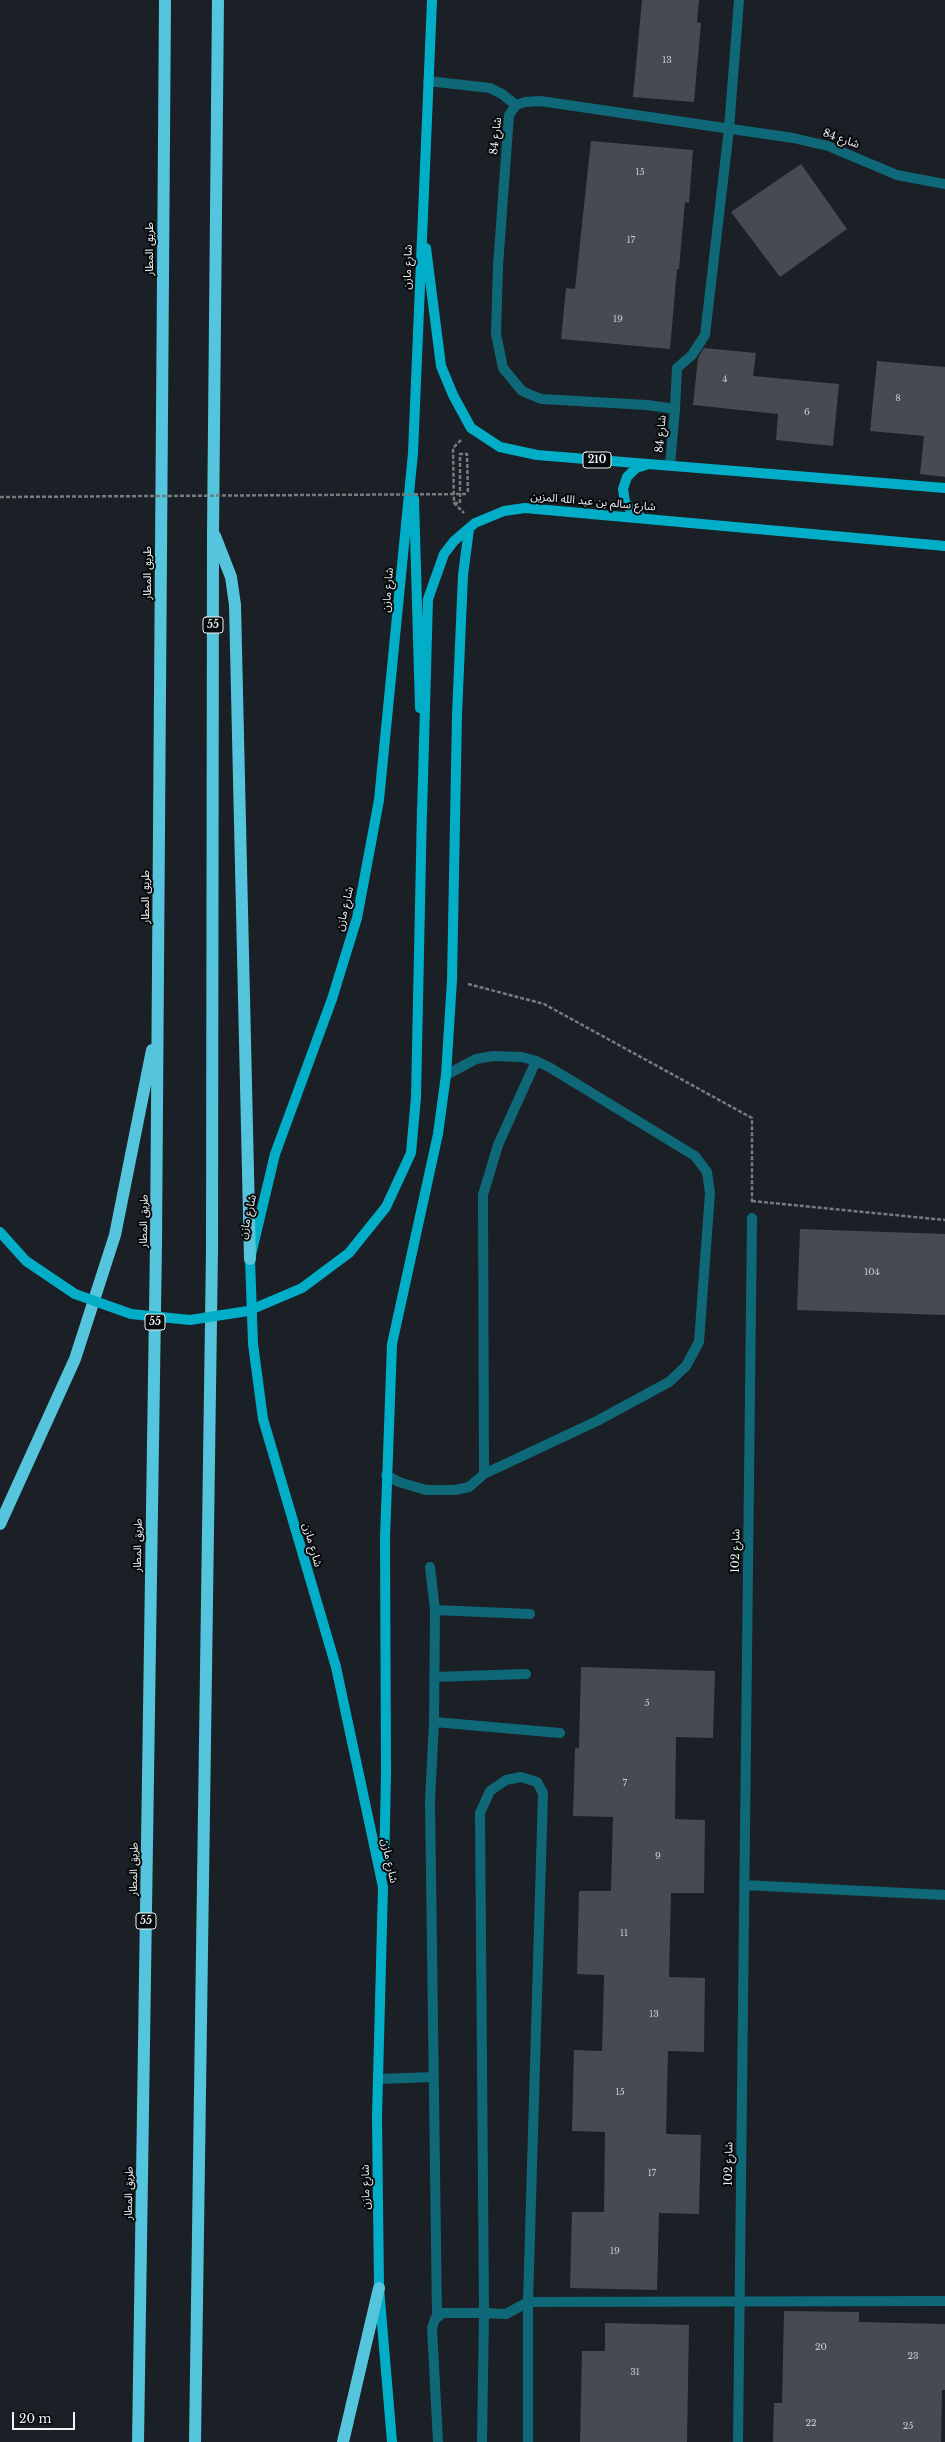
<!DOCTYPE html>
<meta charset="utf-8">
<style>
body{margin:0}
#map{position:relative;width:945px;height:2442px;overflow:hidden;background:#1a2025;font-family:"Libre Baskerville",serif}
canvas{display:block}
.scale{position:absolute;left:12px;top:2412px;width:63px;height:18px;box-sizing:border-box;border:2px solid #eff4f7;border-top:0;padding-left:5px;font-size:12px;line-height:14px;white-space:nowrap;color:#eff4f7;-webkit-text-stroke:3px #07090b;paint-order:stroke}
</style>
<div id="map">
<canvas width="945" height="2442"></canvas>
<div class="scale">20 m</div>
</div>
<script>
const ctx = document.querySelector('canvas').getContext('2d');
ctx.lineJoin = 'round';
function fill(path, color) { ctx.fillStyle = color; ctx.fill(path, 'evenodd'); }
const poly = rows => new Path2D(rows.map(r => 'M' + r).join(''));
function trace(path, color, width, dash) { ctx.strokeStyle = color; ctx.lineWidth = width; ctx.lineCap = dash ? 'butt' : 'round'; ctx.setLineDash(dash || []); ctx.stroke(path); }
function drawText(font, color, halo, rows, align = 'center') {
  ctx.font = font + ' "Libre Baskerville","Noto Sans Arabic",serif'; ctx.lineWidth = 4; ctx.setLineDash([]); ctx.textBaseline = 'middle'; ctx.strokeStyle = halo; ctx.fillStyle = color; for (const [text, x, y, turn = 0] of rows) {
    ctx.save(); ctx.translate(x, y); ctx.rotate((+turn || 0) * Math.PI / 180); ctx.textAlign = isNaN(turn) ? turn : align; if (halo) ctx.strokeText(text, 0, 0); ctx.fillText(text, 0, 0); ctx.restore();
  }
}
const building = poly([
 [642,0,699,0,697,22,701,23,694,102,633,97],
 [591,141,693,150,689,203,685,202,679,269,677,269,670,349,561,339,566,288,575,289],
 [801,164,847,229,780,277,731,212],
 [704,348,756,353,753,376,839,384,833,446,776,440,778,414,693,405,698,358],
 [877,361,945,367,945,477,920,474,924,436,870,431],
 [800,1229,945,1234,945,1315,797,1310],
 [581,1667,715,1671,713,1738,676,1737,675,1819,705,1820,704,1893,671,1893,669,1977,705,1978,704,2052,668,2051,666,2134,701,2135,699,2214,659,2213,657,2290,570,2288,572,2212,604,2212,605,2132,572,2131,574,2050,602,2051,604,1975,577,1974,579,1891,611,1891,613,1817,573,1816,575,1748,579,1748],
 [784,2311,859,2312,859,2322,945,2324,945,2390,942,2390,941,2442,773,2442,774,2403,782,2403],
 [605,2323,689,2325,687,2442,580,2442,582,2351,605,2351]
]);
const path = poly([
 [461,440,453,448,454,503,464,513],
 [454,503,460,503,460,454,467,454,468,494],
 [468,984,544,1004,752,1118,752,1203],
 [752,1201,945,1220]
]);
const lane = poly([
 [428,81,490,88,502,94,516,105],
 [675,409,677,368,692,355,705,335,729,129,739,0],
 [484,1474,483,1195,498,1145,536,1061],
 [386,1475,399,1482,426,1490,455,1490,469,1487,484,1474,597,1421,669,1382,686,1366,699,1342,710,1193,707,1172,695,1156,549,1067,536,1061,522,1057,493,1056,476,1059,446,1075],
 [430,1567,435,1610,434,1722,430,1801,437,2316],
 [435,1610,530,1614],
 [434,1677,526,1674],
 [434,1722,560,1733],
 [378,2079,434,2077],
 [438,2442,432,2328,435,2319,443,2313,484,2313,506,2314,528,2302,543,1793,537,1782,521,1777,506,1780,490,1791,480,1813,484,2313,482,2442],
 [528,2442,528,2302,945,2301]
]);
const street = poly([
 [670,465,675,409,647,405,541,399,522,391,503,368,496,334,498,266,509,115,516,105,525,102,540,101,793,138,828,146,897,175,945,184],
 [744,1885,945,1895],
 [738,2442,752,1218]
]);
const primary = poly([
 [426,248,441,366,453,395,471,428,500,447,537,455,945,488],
 [414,499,420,708],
 [641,517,632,512,625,502,623,489,627,477,636,468,646,465],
 [422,814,428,599,444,554,454,541,475,523,504,511,525,508,945,546],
 [416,1097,422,808],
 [384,1872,386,1773,385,1538,392,1344,438,1134,446,1075,452,980,457,715,463,575,469,529],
 [392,2442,379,2288,377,2117,383,1887,336,1667,263,1419,253,1344,250,1259,275,1154,332,999,357,918,379,800,413,453,432,0]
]);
const highway = poly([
 [215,536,231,577,235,605,250,1259],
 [0,1524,75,1359,115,1235,152,1050],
 [138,2442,156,1244,165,0],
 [195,2442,212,1250,213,533,218,0],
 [343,2442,379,2288]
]);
const pathBridge = poly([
 [0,497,468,494]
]);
const primaryBridge = poly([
 [0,1232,26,1261,75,1294,131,1314,190,1320,248,1311,302,1288,349,1253,386,1207,411,1153,416,1097]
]);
const numberNames = [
 ["13",667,60],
 ["15",640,172],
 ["17",631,240],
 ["19",618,319],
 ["4",725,379],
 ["8",898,398],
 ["6",807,412],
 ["104",872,1272],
 ["5",647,1703],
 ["7",625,1783],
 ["9",658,1856],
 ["11",624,1933],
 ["13",654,2014],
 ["15",620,2092],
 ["17",652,2173],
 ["19",615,2251],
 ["20",821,2347],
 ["23",913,2356],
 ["31",635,2372],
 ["22",811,2423],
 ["25",908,2426]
];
const shields = [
 [597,460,28],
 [213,625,20],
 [155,1322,20],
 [146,1921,20]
];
const shieldNames = [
 ["210",597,460],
 ["55",213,625],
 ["55",155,1322],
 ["55",146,1921]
];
const streetNames = [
 ["شارع 84",496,136,-84],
 ["شارع 84",841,139,19],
 ["طريق المطار",150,249,-90],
 ["شارع مازن",408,267,-88],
 ["شارع 84",661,434,-85],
 ["شارع سالم بن عبد الله المزين",593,502,5],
 ["طريق المطار",148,573,-90],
 ["شارع مازن",388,590,-85],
 ["طريق المطار",146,897,-90],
 ["شارع مازن",345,909,-77],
 ["شارع مازن",248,1217,-77],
 ["طريق المطار",144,1221,-89],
 ["طريق المطار",138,1545,-89],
 ["شارع مازن",312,1545,74],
 ["شارع 102",736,1551,-89],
 ["شارع مازن",389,1861,78],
 ["طريق المطار",134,1869,-89],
 ["شارع 102",729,2164,-89],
 ["شارع مازن",366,2187,-91],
 ["طريق المطار",129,2193,-89]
];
fill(building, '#474a51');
trace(path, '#767b80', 2.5, [4, 2]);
trace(lane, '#0f6877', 10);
trace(street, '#0f6877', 10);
trace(primary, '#02aec7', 10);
trace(highway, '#54c5dc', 12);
trace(pathBridge, '#767b80', 2.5, [4, 2]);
trace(primaryBridge, '#02aec7', 10);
drawText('9px', '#c5cace', null, numberNames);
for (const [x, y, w] of shields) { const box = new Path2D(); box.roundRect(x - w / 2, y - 8, w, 16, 3); ctx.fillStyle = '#07090b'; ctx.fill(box); trace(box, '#eff4f7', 1); }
drawText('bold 10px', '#eff4f7', null, shieldNames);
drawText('11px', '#eff4f7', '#07090b', streetNames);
</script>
